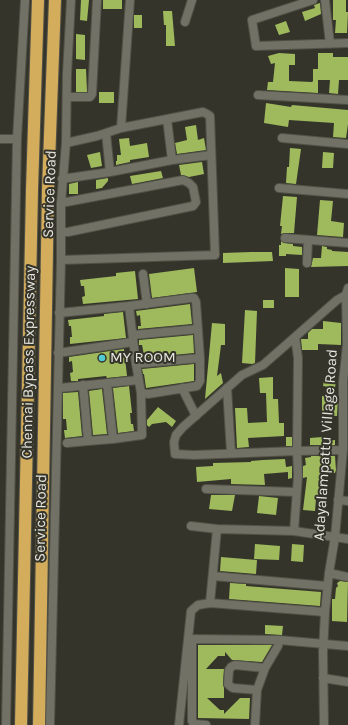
<!DOCTYPE html>
<style>
body{margin:0}
canvas{display:block;background:#35342a}
</style>
<canvas width="348" height="725"></canvas>
<script>
const ctx = document.querySelector('canvas').getContext('2d');
ctx.lineJoin = 'round';
function fill(path, color) { ctx.fillStyle = color; ctx.fill(path, 'evenodd'); }
const poly = rows => new Path2D(rows.map(r => 'M' + r).join(''));
function trace(path, color, width, dash) { ctx.strokeStyle = color; ctx.lineWidth = width; ctx.lineCap = dash ? 'butt' : 'round'; ctx.setLineDash(dash || []); ctx.stroke(path); }
function drawText(font, color, halo, rows, align = 'center') {
  ctx.font = font + ' Karla,sans-serif'; ctx.lineWidth = 4; ctx.setLineDash([]); ctx.textBaseline = 'middle'; ctx.strokeStyle = halo; ctx.fillStyle = color; for (const [text, x, y, turn = 0] of rows) {
    ctx.save(); ctx.translate(x, y); ctx.rotate((+turn || 0) * Math.PI / 180); ctx.textAlign = isNaN(turn) ? turn : align; if (halo) ctx.strokeText(text, 0, 0); ctx.fillText(text, 0, 0); ctx.restore();
  }
}
const building = poly([
 [81,0,89,0,87,21,80,20],
 [103,0,122,0,122,9,103,9],
 [333,0,346,0,346,12,348,12,347,33,335,33,336,20,333,20],
 [320,3,321,14,305,21,302,12,315,8,314,5],
 [163,11,172,11,175,46,166,46,166,25,164,25],
 [134,15,142,15,142,28,134,28],
 [286,21,290,32,279,35,275,25],
 [76,34,85,35,85,60,76,59],
 [279,53,295,54,295,65,289,65,289,81,312,82,313,81,313,69,318,69,318,53,333,53,333,57,348,57,348,80,339,80,338,94,329,93,330,80,318,80,318,93,267,90,268,82,273,82,275,63,271,64,268,56],
 [76,69,86,69,87,92,76,92],
 [99,92,114,92,114,103,99,103],
 [266,103,291,107,292,105,348,110,348,124,346,138,333,137,334,123,289,120,288,127,264,123],
 [196,125,198,140,204,138,206,150,177,154,175,143,187,140,185,127],
 [129,138,130,146,147,143,149,157,130,160,130,162,116,165,116,161,117,161,117,155,121,155,119,139],
 [290,148,301,149,296,184,286,183,287,167,289,167],
 [100,152,102,166,91,168,87,155],
 [323,152,334,153,333,168,322,168],
 [202,162,204,174,189,177,181,175,179,165],
 [161,171,163,178,132,184,130,176],
 [108,178,108,181,102,188,96,189,96,180],
 [78,182,78,194,69,194,69,184],
 [283,196,297,197,294,233,285,233,281,234,282,226,280,226],
 [320,200,333,201,331,221,344,223,343,237,317,235],
 [281,241,284,243,293,244,293,246,302,247,302,255,286,254,286,256,279,256,279,245,281,245],
 [322,246,327,247,327,249,332,250,332,251,348,252,348,266,311,267,313,258,321,258],
 [251,252,272,252,273,261,223,263,223,253],
 [194,268,197,292,152,298,149,274],
 [285,268,299,269,299,297,285,297],
 [135,271,138,299,83,304,82,297,85,296,84,286,81,286,80,280,116,276,116,273],
 [263,300,274,300,274,308,263,308],
 [190,304,192,324,138,329,138,326,141,326,140,315,137,316,136,311],
 [245,310,257,311,255,363,252,364,242,363],
 [123,312,126,338,70,344,70,337,72,337,71,326,69,326,68,320,104,316,104,314],
 [323,321,341,323,341,345,318,344,318,350,302,350,301,339,308,339,308,333,312,329,323,329],
 [212,323,225,324,225,345,221,345,217,376,221,373,223,383,205,399],
 [193,335,194,353,141,358,141,356,144,355,142,345,139,345,139,340],
 [124,349,127,376,107,378,106,376,78,379,78,381,71,381,70,373,73,372,72,361,69,362,69,357],
 [194,364,194,381,146,388,144,374,143,374,142,369],
 [273,377,273,399,278,399,279,423,284,423,284,436,248,438,249,447,237,448,235,408,247,408,248,423,267,422,266,393,260,393,259,378],
 [324,379,336,380,335,388,323,386],
 [129,386,132,413,130,413,131,424,133,424,134,431,118,433,113,388],
 [102,389,107,434,93,435,89,391],
 [78,392,82,436,65,438,64,430,67,430,66,419,63,419,63,393],
 [322,396,338,396,337,416,322,415],
 [158,407,176,421,172,427,166,422,152,424,149,427,147,425,147,420],
 [286,437,292,437,292,446,286,446],
 [322,437,322,441,335,440,335,445,310,445,310,438],
 [311,456,335,456,336,470,335,473,321,474,318,499,316,499,315,511,303,510,307,477,303,478,303,466,306,465,305,458,311,457],
 [285,459,286,467,292,466,292,478,288,479,288,472,264,474,265,485,231,484,231,479,197,482,196,467,213,466,213,463,251,462,251,461,263,460],
 [211,495,235,495,232,511,209,509],
 [259,496,278,498,276,515,257,513],
 [255,544,280,546,279,560,254,559],
 [292,544,304,545,303,562,291,561],
 [221,557,257,560,256,574,220,571],
 [340,581,348,582,347,622,332,621,332,599,335,599,336,588,338,586,337,583],
 [230,583,246,584,246,586,321,592,320,606,229,599],
 [265,625,283,626,282,635,265,634],
 [198,645,272,645,262,662,232,660,225,652,225,656,218,656,206,669,224,669,223,684,224,688,224,698,207,698,220,710,224,710,224,714,240,698,250,698,249,719,198,718]
]);
const minor = poly([
 [313,0,252,20,256,46,348,43],
 [325,0,330,44],
 [185,22,192,0],
 [258,95,348,100],
 [67,97,90,97,92,94,97,0],
 [121,128,130,0],
 [106,133,110,172],
 [282,138,348,144],
 [0,139,17,139],
 [172,160,211,155],
 [62,179,110,172,172,160,167,119],
 [279,188,348,194],
 [61,203,183,180,189,183,193,187,196,202,193,206,68,232,61,232],
 [285,238,348,243],
 [61,260,215,255,210,116,207,114,203,112,121,128,97,136,66,143],
 [307,263,308,240],
 [143,274,147,304],
 [129,306,191,298,194,298,196,302,200,358,200,381,197,386,148,394,141,393,136,364],
 [59,313,129,306,136,364,200,358],
 [133,335,198,329],
 [58,353,133,342],
 [83,385,88,441,113,439,107,383],
 [60,388,138,380],
 [182,388,196,416],
 [227,388,231,453],
 [113,439,142,435,141,393],
 [67,443,88,441],
 [343,450,297,451,298,358,295,337,337,300,346,295,348,288],
 [206,489,296,492],
 [338,500,348,501],
 [191,526,217,529],
 [294,531,298,476,297,451,194,455,175,454,174,442,176,435,183,427,242,375,263,365,295,337],
 [329,573,348,577],
 [213,576,327,586],
 [210,603,217,529,294,531,348,539],
 [323,678,348,682],
 [257,690,233,688,230,686,228,684,229,670,231,667,235,665,265,668],
 [6,725,17,139,25,0],
 [50,725,61,260,61,203,66,143,67,74,71,0],
 [179,725,191,611,198,605,210,603,325,612,329,573,335,537,343,450,343,382,347,345,346,295,348,294],
 [206,725,195,724,193,723,192,721,192,640,194,639,279,640],
 [255,725,257,690,265,668,278,646,279,640,348,646],
 [324,725,323,652,325,612]
]);
const highway = poly([
 [21,725,32,190,38,0],
 [39,725,48,190,55,0]
]);
const markers = [
 [102,358,4,"#51ccd2"]
];
const streetNames = [
 ["Service Road",50,194,-88],
 ["Chennai Bypass Expressway",29,362,-89],
 ["Adayalampattu Village Road",326,445,-86],
 ["Service Road",41,518,-89]
];
const poiNames = [
 ["MY ROOM",110,358]
];
fill(building, '#9fb95d');
trace(minor, '#515147', 10);
trace(highway, '#515147', 14);
trace(minor, '#727165', 8);
trace(highway, '#d3ac5c', 12);
for (const [x, y, r, color] of markers) { const dot = new Path2D(); dot.arc(x, y, r, 0, 2 * Math.PI); ctx.fillStyle = color; ctx.fill(dot); trace(dot, '#35342a', 1.5); }
drawText('15px', '#e6e6df', '#35342a', streetNames);
drawText('15px', '#e6e6df', '#35342a', poiNames, 'left');
</script>
